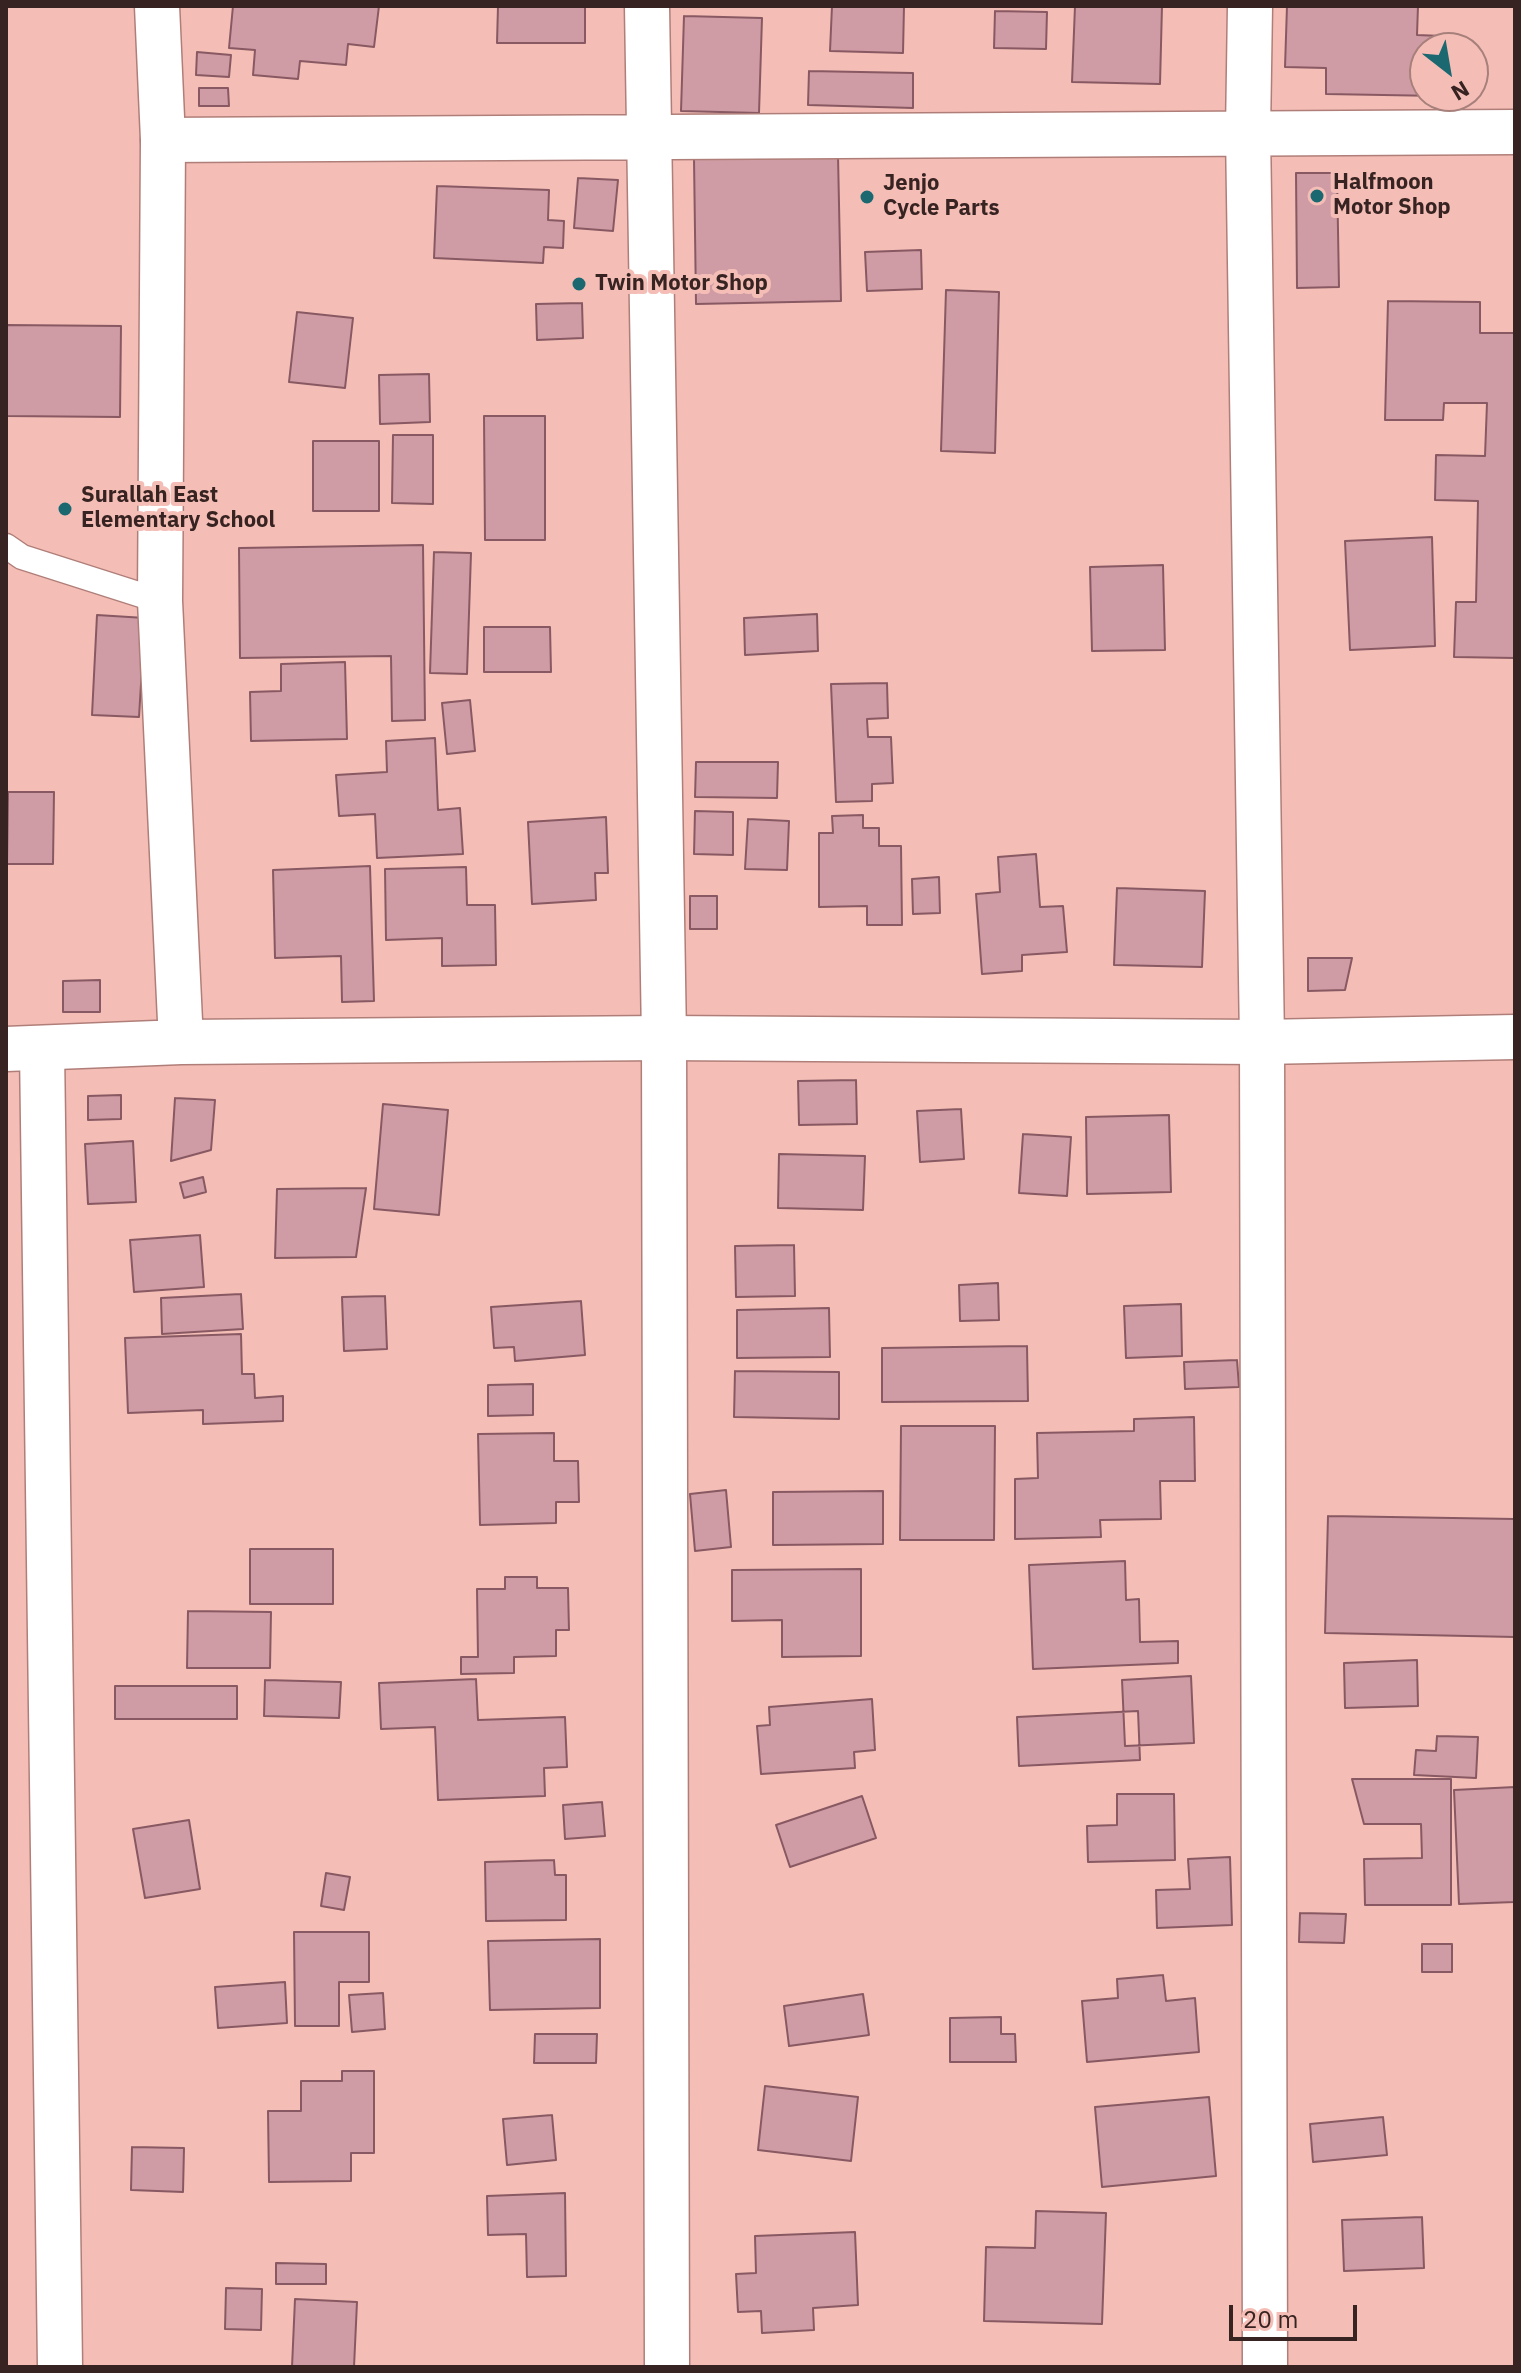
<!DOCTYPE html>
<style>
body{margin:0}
#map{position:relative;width:1521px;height:2373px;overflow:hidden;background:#f4beb7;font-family:"IBM Plex Sans",sans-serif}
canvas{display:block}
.frame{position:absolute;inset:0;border:8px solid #372321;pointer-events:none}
.north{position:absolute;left:1409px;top:32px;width:80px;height:80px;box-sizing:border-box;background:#f4beb7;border:2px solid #a8807b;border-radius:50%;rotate:149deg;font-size:22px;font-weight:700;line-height:32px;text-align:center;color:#372321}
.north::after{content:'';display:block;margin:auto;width:28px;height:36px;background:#1c6871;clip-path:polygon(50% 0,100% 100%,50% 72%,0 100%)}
.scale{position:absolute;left:1229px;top:2305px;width:128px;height:36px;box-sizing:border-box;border:4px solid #372321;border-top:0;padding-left:10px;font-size:24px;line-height:28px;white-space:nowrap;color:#372321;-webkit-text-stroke:6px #f4beb7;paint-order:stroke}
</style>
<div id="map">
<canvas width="1521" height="2373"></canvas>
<div class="frame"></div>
<div class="north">N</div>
<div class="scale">20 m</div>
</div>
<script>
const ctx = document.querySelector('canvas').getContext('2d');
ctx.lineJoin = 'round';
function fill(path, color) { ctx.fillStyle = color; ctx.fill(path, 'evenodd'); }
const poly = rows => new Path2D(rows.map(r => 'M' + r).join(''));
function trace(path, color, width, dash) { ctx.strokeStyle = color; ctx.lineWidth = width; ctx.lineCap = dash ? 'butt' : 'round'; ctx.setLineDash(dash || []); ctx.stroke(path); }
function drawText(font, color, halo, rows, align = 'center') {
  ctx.font = font + ' "IBM Plex Sans",sans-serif'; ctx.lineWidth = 8; ctx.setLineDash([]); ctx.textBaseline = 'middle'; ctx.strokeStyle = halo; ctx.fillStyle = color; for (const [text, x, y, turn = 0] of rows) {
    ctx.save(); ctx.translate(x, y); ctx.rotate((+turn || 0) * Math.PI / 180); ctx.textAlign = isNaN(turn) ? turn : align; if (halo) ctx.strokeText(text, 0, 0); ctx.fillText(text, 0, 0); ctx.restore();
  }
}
const building = poly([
 [233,6,379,6,374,47,348,44,346,65,300,61,298,79,253,75,255,50,229,48,233,6],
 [498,6,585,6,585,43,497,43,498,6],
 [832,6,904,6,903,53,830,51,832,6],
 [1075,6,1162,6,1160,84,1072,82,1075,6],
 [1287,6,1418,6,1417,35,1442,36,1442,48,1425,48,1425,96,1440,96,1326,94,1326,68,1285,67,1287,6],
 [995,11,1047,12,1046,49,994,48,995,11],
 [684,16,762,18,759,113,681,111,684,16],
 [197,52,231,55,229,77,196,75,197,52],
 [809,71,913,73,913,108,808,105,809,71],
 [199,88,228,88,229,106,199,106,199,88],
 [838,155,841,301,696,304,694,159,838,155],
 [1296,173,1337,173,1339,287,1297,288,1296,173],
 [578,178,618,180,613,231,574,228,578,178],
 [437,186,549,190,548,220,564,221,563,248,544,247,543,263,434,258,437,186],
 [921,250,922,289,867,291,865,252,921,250],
 [946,290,999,292,995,453,941,451,946,290],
 [1388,301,1480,302,1480,333,1515,333,1515,658,1454,657,1456,602,1476,602,1478,501,1435,500,1436,455,1485,456,1487,403,1444,403,1443,420,1385,420,1388,301],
 [582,303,583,338,537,340,536,304,582,303],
 [297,312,353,318,345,388,289,382,297,312],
 [6,325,121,326,120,417,6,416,6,325],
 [429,374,430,422,380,424,379,375,429,374],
 [484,416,545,416,545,540,485,540,484,416],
 [393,435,433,435,433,504,392,503,393,435],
 [313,441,379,441,379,511,313,511,313,441],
 [1432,537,1435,646,1350,650,1345,541,1432,537],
 [423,545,425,720,392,721,391,656,240,658,239,548,423,545],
 [434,552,471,553,467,674,430,673,434,552],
 [1163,565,1165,650,1092,651,1090,567,1163,565],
 [817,614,818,651,745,655,744,618,817,614],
 [97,615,145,618,139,717,92,715,97,615],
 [484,627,550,627,551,672,484,672,484,627],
 [345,662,347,739,251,741,250,692,281,691,281,664,345,662],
 [887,683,888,718,867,719,868,737,891,737,893,783,872,784,872,801,836,802,831,684,887,683],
 [470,700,475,751,447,754,442,703,470,700],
 [435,738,438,810,460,808,463,854,377,858,375,814,339,816,336,775,387,772,386,741,435,738],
 [696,762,778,762,777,798,695,797,696,762],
 [8,792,54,792,53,864,7,864,8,792],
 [695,811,733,812,733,855,694,854,695,811],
 [863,815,863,828,879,828,879,846,901,846,902,925,867,925,867,906,819,907,819,833,833,833,832,816,863,815],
 [606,817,608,873,595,873,596,900,532,904,528,822,606,817],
 [748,819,789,821,787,870,745,869,748,819],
 [1036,854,1040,907,1063,906,1067,952,1022,955,1022,971,982,974,976,894,1000,892,998,857,1036,854],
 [370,866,374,1001,342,1002,341,956,275,958,273,870,370,866],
 [466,867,467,905,495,905,496,965,442,966,442,938,386,940,385,869,466,867],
 [939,877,940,913,913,914,912,879,939,877],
 [1117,888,1205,891,1202,967,1114,965,1117,888],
 [690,896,717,896,717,929,690,929,690,896],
 [1308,958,1352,958,1345,990,1308,991,1308,958],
 [100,980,100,1012,63,1012,63,981,100,980],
 [856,1080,857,1124,799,1125,798,1081,856,1080],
 [121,1095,121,1119,88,1120,88,1096,121,1095],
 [175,1098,215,1100,211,1150,171,1161,175,1098],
 [383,1104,448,1110,439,1215,374,1209,383,1104],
 [961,1109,964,1159,920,1162,917,1111,961,1109],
 [1169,1115,1171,1192,1087,1194,1086,1117,1169,1115],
 [1023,1134,1071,1137,1067,1196,1019,1193,1023,1134],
 [133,1141,136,1202,88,1204,85,1144,133,1141],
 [779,1154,865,1156,863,1210,778,1208,779,1154],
 [203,1177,206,1192,184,1198,180,1183,203,1177],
 [366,1188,356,1257,275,1258,277,1189,366,1188],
 [200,1235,204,1287,134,1292,130,1240,200,1235],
 [794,1245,795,1296,736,1297,735,1246,794,1245],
 [998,1283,999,1320,960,1321,959,1285,998,1283],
 [241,1294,243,1329,162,1334,161,1298,241,1294],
 [385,1296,387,1349,344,1351,342,1297,385,1296],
 [581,1301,585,1355,515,1361,514,1347,494,1348,491,1307,581,1301],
 [1181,1304,1182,1356,1126,1358,1124,1306,1181,1304],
 [829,1308,830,1357,737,1358,737,1310,829,1308],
 [241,1334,242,1374,254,1374,255,1398,283,1396,283,1421,203,1424,203,1410,128,1413,125,1338,241,1334],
 [1027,1346,1028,1401,882,1402,882,1348,1027,1346],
 [1237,1360,1239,1387,1185,1389,1184,1362,1237,1360],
 [735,1371,839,1372,839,1419,734,1417,735,1371],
 [533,1384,533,1415,488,1416,488,1385,533,1384],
 [1194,1417,1195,1481,1160,1481,1161,1519,1100,1520,1101,1537,1015,1539,1015,1479,1038,1478,1037,1433,1134,1431,1134,1419,1194,1417],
 [901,1426,995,1426,994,1540,900,1540,901,1426],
 [554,1433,554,1461,578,1461,579,1502,556,1502,556,1523,480,1525,478,1434,554,1433],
 [726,1490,731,1547,695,1551,690,1494,726,1490],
 [883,1491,883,1544,773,1545,773,1492,883,1491],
 [1328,1516,1515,1519,1515,1637,1325,1633,1328,1516],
 [250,1549,333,1549,333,1604,250,1604,250,1549],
 [1125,1561,1126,1600,1139,1599,1140,1642,1178,1641,1178,1663,1033,1669,1029,1565,1125,1561],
 [861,1569,861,1656,782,1657,782,1620,732,1621,732,1570,861,1569],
 [505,1577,537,1577,537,1588,568,1588,569,1630,556,1630,556,1656,514,1657,514,1673,461,1674,461,1657,478,1657,477,1589,505,1589,505,1577],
 [188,1611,271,1612,270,1668,187,1668,188,1611],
 [1417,1660,1418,1706,1345,1708,1344,1663,1417,1660],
 [1191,1676,1194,1743,1125,1746,1122,1680,1191,1676],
 [476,1679,478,1720,565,1717,567,1767,544,1768,545,1796,438,1800,435,1727,381,1729,379,1683,476,1679],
 [265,1680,341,1682,339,1718,264,1716,265,1680],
 [115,1686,237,1686,237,1719,115,1719,115,1686],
 [872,1699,875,1750,854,1752,855,1768,761,1774,757,1726,770,1725,769,1707,872,1699],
 [1138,1711,1140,1760,1019,1766,1017,1717,1138,1711],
 [1437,1736,1478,1737,1476,1778,1414,1775,1416,1750,1436,1751,1437,1736],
 [1352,1779,1451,1779,1451,1905,1365,1905,1364,1859,1422,1858,1421,1824,1364,1824,1352,1779],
 [1515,1787,1515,1902,1459,1904,1454,1790,1515,1787],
 [1117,1794,1174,1794,1175,1860,1088,1862,1087,1826,1117,1825,1117,1794],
 [862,1796,876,1838,790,1867,776,1825,862,1796],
 [602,1802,605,1836,565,1839,563,1805,602,1802],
 [189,1820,200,1889,145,1898,133,1829,189,1820],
 [1230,1857,1232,1925,1157,1928,1156,1890,1190,1889,1188,1859,1230,1857],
 [554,1860,555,1875,566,1875,566,1920,486,1921,485,1862,554,1860],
 [326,1873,350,1877,344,1910,321,1906,326,1873],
 [1300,1913,1346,1914,1344,1943,1299,1942,1300,1913],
 [294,1932,369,1932,369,1982,339,1982,339,2026,295,2026,294,1932],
 [600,1939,600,2008,490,2010,488,1941,600,1939],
 [1422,1944,1452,1944,1452,1972,1422,1972,1422,1944],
 [1163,1975,1166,2001,1195,1998,1199,2052,1087,2062,1082,2001,1118,1998,1117,1979,1163,1975],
 [285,1982,287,2023,218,2028,215,1987,285,1982],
 [383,1993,385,2029,352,2032,349,1995,383,1993],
 [863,1994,869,2035,789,2046,784,2006,863,1994],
 [1001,2017,1001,2034,1015,2034,1016,2062,950,2062,950,2018,1001,2017],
 [535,2034,597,2034,596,2063,534,2063,535,2034],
 [342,2071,374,2071,374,2153,351,2153,351,2181,269,2182,268,2111,301,2111,301,2081,342,2081,342,2071],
 [765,2086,858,2097,851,2161,758,2150,765,2086],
 [1209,2097,1216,2176,1102,2187,1095,2107,1209,2097],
 [552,2115,556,2160,507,2165,503,2119,552,2115],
 [1383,2117,1387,2155,1313,2162,1310,2124,1383,2117],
 [132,2147,184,2148,183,2192,131,2190,132,2147],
 [565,2193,566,2276,527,2277,526,2234,488,2235,487,2196,565,2193],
 [1036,2211,1106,2213,1102,2324,984,2321,986,2247,1035,2248,1036,2211],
 [1422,2217,1424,2268,1344,2271,1342,2220,1422,2217],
 [855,2232,858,2305,813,2308,814,2330,762,2333,761,2311,738,2312,736,2274,756,2273,755,2236,855,2232],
 [276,2263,326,2264,326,2284,276,2284,276,2263],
 [226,2288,262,2289,261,2330,225,2329,226,2288],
 [295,2299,357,2302,354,2367,292,2367,295,2299]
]);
const lane = poly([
 [6,546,22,557,160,601]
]);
const street = poly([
 [647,6,664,1038,667,2367],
 [1250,6,1248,132,1262,1042,1265,2367],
 [163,140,1515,132],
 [42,1049,60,2367]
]);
const secondary = poly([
 [157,6,163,140,160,601,181,1042],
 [6,1049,181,1042,664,1038,1262,1042,1515,1037]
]);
const markers = [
 [1317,196,8,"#1c6871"],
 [867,197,8,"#1c6871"],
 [579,284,8,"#1c6871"],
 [65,509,8,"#1c6871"]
];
const poiNames = [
 ["Halfmoon",1333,183],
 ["Motor Shop",1333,208],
 ["Jenjo",883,184],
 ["Cycle Parts",883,209],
 ["Twin Motor Shop",595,284],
 ["Surallah East",81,496],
 ["Elementary School",81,521]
];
fill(building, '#cf9ba4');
trace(building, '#885962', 2);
trace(lane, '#b07e78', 27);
trace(street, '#b07e78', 47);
trace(secondary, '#b07e78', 47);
trace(lane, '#fff', 24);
trace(street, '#fff', 44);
trace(secondary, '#fff', 44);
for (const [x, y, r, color] of markers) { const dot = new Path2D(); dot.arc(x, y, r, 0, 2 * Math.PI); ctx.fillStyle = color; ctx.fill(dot); trace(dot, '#f4beb7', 3); }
drawText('bold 22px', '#372321', '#f4beb7', poiNames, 'left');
</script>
